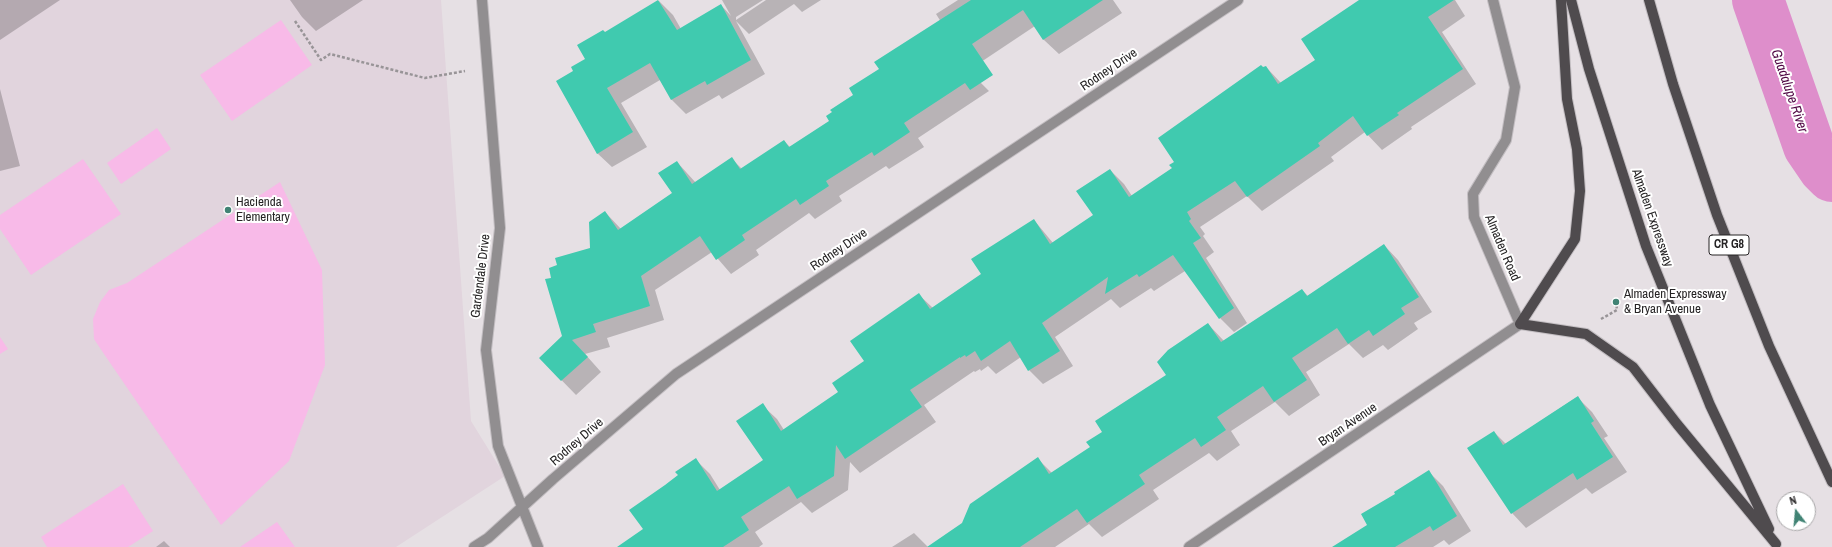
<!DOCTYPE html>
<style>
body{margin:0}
#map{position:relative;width:1832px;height:547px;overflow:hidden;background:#e6e0e4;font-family:"Archivo Narrow",sans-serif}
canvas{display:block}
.north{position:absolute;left:1776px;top:491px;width:40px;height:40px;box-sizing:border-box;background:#fff;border:1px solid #a8a7a8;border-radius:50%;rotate:344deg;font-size:11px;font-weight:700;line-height:16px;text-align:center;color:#262425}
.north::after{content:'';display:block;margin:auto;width:14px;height:18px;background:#418374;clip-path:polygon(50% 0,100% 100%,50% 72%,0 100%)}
</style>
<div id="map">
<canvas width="1832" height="547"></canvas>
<div class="north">N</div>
</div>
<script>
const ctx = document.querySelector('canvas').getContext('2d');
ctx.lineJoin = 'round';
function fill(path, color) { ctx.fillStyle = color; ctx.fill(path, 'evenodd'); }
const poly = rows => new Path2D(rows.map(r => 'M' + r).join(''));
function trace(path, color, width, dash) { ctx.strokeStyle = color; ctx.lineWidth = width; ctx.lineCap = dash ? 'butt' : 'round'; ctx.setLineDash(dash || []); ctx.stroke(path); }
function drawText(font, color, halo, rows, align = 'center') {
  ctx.font = font + ' "Archivo Narrow",sans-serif'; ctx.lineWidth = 4; ctx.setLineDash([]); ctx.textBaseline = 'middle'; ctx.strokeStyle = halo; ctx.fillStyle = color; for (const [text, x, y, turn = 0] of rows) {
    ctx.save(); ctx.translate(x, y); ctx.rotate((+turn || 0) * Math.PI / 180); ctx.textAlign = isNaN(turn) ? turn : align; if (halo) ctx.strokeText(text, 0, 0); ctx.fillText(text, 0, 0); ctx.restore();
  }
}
const built = poly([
 [0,0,441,0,471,421,505,476,396,547,0,547]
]);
const green = poly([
 [281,20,312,65,232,121,200,75],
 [157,128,171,149,121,184,107,163],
 [83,159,121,214,31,275,0,229,0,215],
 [280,182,322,270,325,365,289,461,221,525,104,354,94,339,93,319,100,302,109,290,127,283],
 [0,337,8,349,0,354],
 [123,484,153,531,128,547,47,547,41,537],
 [277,522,295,547,240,547]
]);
const shadow = poly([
 [0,0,60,0,0,40],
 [290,0,363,0,316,31,302,17],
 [722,0,763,0,736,17,736,20,766,0,821,0,802,12,794,4,749,34,736,21,765,74,722,99,719,95,686,114,672,100,660,80,621,103,647,147,612,167,597,153,574,71,587,59,605,33,659,1,673,15,681,29,721,5,731,16],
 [958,0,1113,0,1122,13,1059,54,1044,40,1035,26,975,66,960,52,936,14],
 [1361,0,1455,0,1465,16,1442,32,1476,84,1411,127,1412,129,1382,150,1365,132,1331,157,1334,161,1262,211,1247,196,1200,227,1205,234,1203,236,1214,252,1206,258,1247,323,1234,332,1220,318,1185,271,1154,291,1151,288,1120,308,1111,299,1055,337,1073,366,1043,384,1029,370,1021,357,996,374,988,366,981,371,980,369,975,372,974,371,924,405,936,422,860,473,850,462,848,490,812,513,801,502,755,532,763,544,759,547,619,547,644,529,666,486,696,460,710,474,720,490,764,461,762,405,777,419,784,430,840,393,919,295,933,308,983,274,1034,220,1053,243,1094,216,1110,170,1124,184,1132,196,1173,169,1175,162,1264,68,1266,67,1281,83,1317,60],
 [975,77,989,91,918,138,924,147,889,169,886,166,839,196,842,201,815,219,809,213,756,250,759,255,731,274,712,252,655,290,664,320,607,338,610,347,585,354,601,372,576,395,540,358,564,336,553,278,591,249,605,212,621,229,673,193,677,162,696,183,732,159,742,169,784,141,790,147],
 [0,89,20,166,0,171],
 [1384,245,1398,260,1432,312,1414,323,1418,329,1388,350,1383,345,1363,358,1349,344,1306,372,1320,395,1289,416,1275,402,1231,431,1240,445,1217,461,1209,453,1153,490,1159,499,1102,537,1089,524,1055,547,929,547,963,524,1037,458,1052,473,1091,448,1104,432,1167,375,1208,324,1224,341,1302,290,1308,296],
 [1577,397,1592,412,1608,436,1604,438,1627,472,1592,494,1586,488,1526,528,1512,513,1494,432,1506,444],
 [1429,472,1443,486,1471,531,1449,545,1444,540,1433,547,1335,547,1369,525,1396,494],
 [914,533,928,547,892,547],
 [164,541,170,547,156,547]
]);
const river = poly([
 [1758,0,1809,146,1824,168,1832,176]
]);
const building = poly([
 [658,0,677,30,721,4,751,60,707,85,705,81,671,100,650,63,607,88,633,132,597,154,556,81,573,71,571,67,585,59,577,45,603,30,605,32],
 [971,0,1103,0,1043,40,1023,10,972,44,993,75,970,90,965,83,904,123,910,132,874,156,872,152,826,181,829,186,800,205,796,199,742,235,745,240,716,260,700,236,641,276,650,306,593,324,596,332,572,340,588,357,561,381,539,358,562,336,545,279,551,278,549,268,557,265,555,258,590,248,589,222,605,211,618,230,672,193,658,173,677,161,692,184,732,157,740,169,784,140,789,147,829,121,826,116,832,112,830,110,853,95,849,88,879,69,874,62],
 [1359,0,1454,0,1428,17,1463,69,1397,113,1399,115,1367,136,1353,116,1318,143,1320,146,1247,197,1235,181,1187,212,1191,219,1189,221,1201,238,1193,243,1234,308,1219,319,1173,255,1139,277,1137,274,1105,294,1108,277,1042,323,1060,351,1028,371,1010,341,981,361,975,351,966,357,965,355,960,358,960,357,910,390,922,407,845,459,836,445,834,476,797,499,789,486,741,517,749,530,723,547,617,547,643,529,629,510,665,485,678,475,675,472,696,458,717,491,763,460,736,421,763,403,781,431,838,392,832,383,864,361,850,341,919,293,930,309,981,274,971,259,1034,219,1050,244,1093,215,1076,191,1110,169,1129,197,1172,168,1169,165,1174,162,1158,138,1261,65,1263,67,1266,66,1278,84,1315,60,1301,39],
 [1384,244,1419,297,1401,308,1405,314,1373,336,1369,330,1348,344,1337,328,1292,358,1307,380,1274,402,1263,386,1217,417,1226,430,1201,447,1195,438,1139,475,1145,484,1087,523,1077,509,1020,547,927,547,962,523,970,504,1038,457,1049,474,1090,447,1086,442,1102,432,1095,421,1166,375,1157,362,1168,350,1208,323,1221,342,1302,289,1307,296],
 [1578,396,1594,421,1591,423,1613,457,1577,480,1573,473,1511,514,1467,448,1494,431,1503,445],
 [1429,470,1457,516,1433,531,1430,526,1395,547,1332,547,1367,525,1361,514,1395,494,1394,492]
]);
const path = poly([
 [295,21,321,60,330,54,425,78,465,71],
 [1601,319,1617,310,1616,302]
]);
const minor = poly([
 [482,0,500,228,486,350,498,446,538,547],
 [474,547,488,538,553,479,676,374,1238,0],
 [1189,547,1520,324,1474,217,1473,194,1506,140,1515,87,1493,0]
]);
const primary = poly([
 [1561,0,1567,99,1577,149,1580,191,1575,239,1520,324,1586,334,1633,367,1677,424,1776,544],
 [1571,0,1589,69,1646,246,1710,405,1769,529],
 [1649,0,1673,84,1717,215,1769,346,1832,482]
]);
const markers = [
 [228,210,4,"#418374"],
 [1616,302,4,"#418374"]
];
const shields = [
 [1729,245,40]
];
const shieldNames = [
 ["CR G8",1729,245]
];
const streetNames = [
 ["Rodney Drive",1109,70,-34],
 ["Almaden Expressway",1652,218,71],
 ["Almaden Road",1502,248,67],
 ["Rodney Drive",839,250,-34],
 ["Gardendale Drive",481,276,-83],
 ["Bryan Avenue",1348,425,-34],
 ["Rodney Drive",577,442,-41]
];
const poiNames = [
 ["Hacienda",236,203],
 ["Elementary",236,218],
 ["Almaden Expressway",1624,295],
 ["& Bryan Avenue",1624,310]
];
const waterNames = [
 ["Guadalupe River",1789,91,71]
];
fill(built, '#e1d4dd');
fill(green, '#f8bae8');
fill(shadow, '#0003');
trace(river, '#de8ecb', 52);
fill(building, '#40caaf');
trace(minor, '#c3bec2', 12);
trace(primary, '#c3bec2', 12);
trace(path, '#989497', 2.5, [3, 2]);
trace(minor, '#918e90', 10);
trace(primary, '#4f4b4e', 10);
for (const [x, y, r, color] of markers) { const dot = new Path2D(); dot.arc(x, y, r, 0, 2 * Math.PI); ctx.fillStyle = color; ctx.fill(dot); trace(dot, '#fff', 1.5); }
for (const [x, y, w] of shields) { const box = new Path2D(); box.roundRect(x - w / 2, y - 10, w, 20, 3); ctx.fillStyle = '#fff'; ctx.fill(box); trace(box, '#262425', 1); }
drawText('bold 12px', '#262425', null, shieldNames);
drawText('13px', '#262425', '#fff', streetNames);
drawText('13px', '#262425', '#fff', poiNames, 'left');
drawText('italic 14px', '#4f0643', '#fff', waterNames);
</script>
